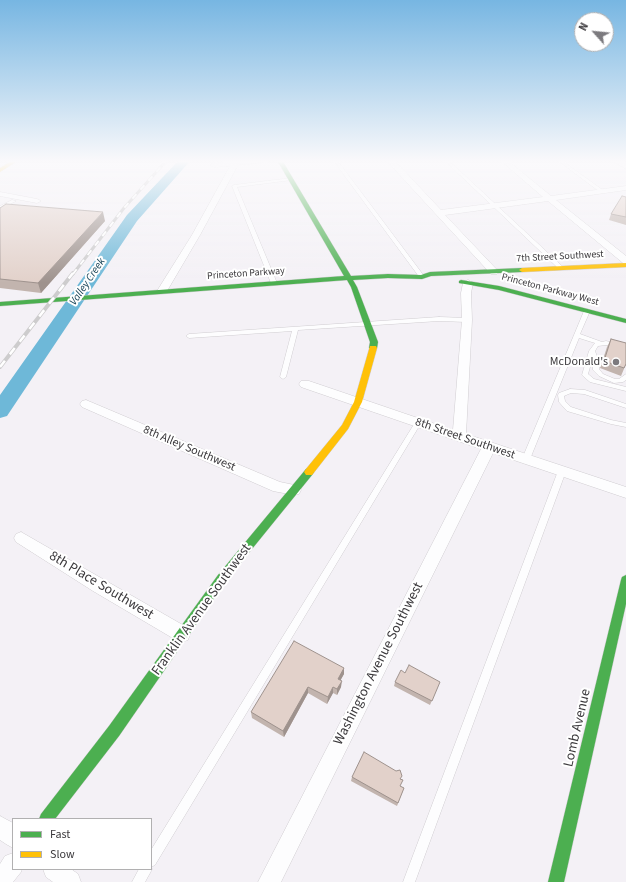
<!DOCTYPE html>
<style>
body{margin:0}
#map{position:relative;width:626px;height:882px;overflow:hidden;background:#f4f1f6;font-family:"Source Sans 3",sans-serif}
canvas{display:block}
.legend{position:absolute;left:12px;top:818px;width:140px;height:52px;box-sizing:border-box;background:#fff;border:1px solid #b1b0b1;margin:0;padding:5px 7px;list-style:none;font-size:12px;color:#3c3a3d}
.legend li{display:flex;align-items:center;gap:8px;height:20px}
.legend b{width:20px;border:1px solid #b1b0b1}
.north{position:absolute;left:574px;top:12px;width:40px;height:40px;box-sizing:border-box;background:#fff;border:1px solid #b1b0b1;border-radius:50%;rotate:297deg;font-size:11px;font-weight:700;line-height:16px;text-align:center;color:#3c3a3d}
.north::after{content:'';display:block;margin:auto;width:14px;height:18px;background:#7c7a7e;clip-path:polygon(50% 0,100% 100%,50% 72%,0 100%)}
</style>
<div id="map">
<canvas width="626" height="882"></canvas>
<ul class="legend">
<li><b style="height:5px;background:#4caf50"></b>Fast</li>
<li><b style="height:5px;background:#ffc107"></b>Slow</li>
</ul>
<div class="north">N</div>
</div>
<script>
const ctx = document.querySelector('canvas').getContext('2d');
ctx.lineJoin = 'round';
const poly = rows => new Path2D(rows.map(r => 'M' + r).join(''));
function fill(path, color) { ctx.fillStyle = color; ctx.fill(path, 'evenodd'); }
function trace(path, color, width, dash) { ctx.strokeStyle = color; ctx.lineWidth = width; ctx.lineCap = dash ? 'butt' : 'round'; ctx.setLineDash(dash || []); ctx.stroke(path); }
function drawText(font, color, halo, rows, align = 'center') {
  ctx.font = font + ' "Source Sans 3",sans-serif'; ctx.lineWidth = 4; ctx.setLineDash([]); ctx.textBaseline = 'middle'; ctx.strokeStyle = halo; ctx.fillStyle = color; for (const [text, x, y, turn = 0] of rows) {
    ctx.save(); ctx.translate(x, y); ctx.rotate((+turn || 0) * Math.PI / 180); ctx.textAlign = isNaN(turn) ? turn : align; if (halo) ctx.strokeText(text, 0, 0); ctx.fillText(text, 0, 0); ctx.restore();
  }
}
const river = poly([
 [179,160,191,160,137,221,7,416,0,418,0,395,127,215,179,160]
]);
const lane = poly([
 [7,160,17,160,15,161,9,161,7,160],
 [333,160,337,160,424,276,424,278,420,278,333,160],
 [444,160,448,160,562,266,562,268,558,268,444,160],
 [503,160,516,160,504,162,503,162,503,160],
 [557,160,561,160,604,191,600,192,557,160],
 [291,178,292,178,292,180,237,187,277,283,274,285,271,283,232,186,234,185,291,178],
 [12,200,16,201,0,209,0,206,12,200],
 [587,309,590,311,580,334,602,342,606,341,626,346,626,350,606,345,598,346,595,351,599,362,599,369,603,374,615,379,619,379,626,374,626,380,623,382,614,383,599,376,593,370,592,360,588,374,594,379,626,387,626,391,590,382,583,376,582,375,589,351,595,343,579,338,530,459,529,461,523,461,522,459,574,335,584,311,587,309],
 [439,317,467,318,470,320,467,322,439,321,298,330,286,377,283,379,280,377,292,331,189,338,186,336,189,334,439,317],
 [570,389,585,390,626,404,626,408,584,394,571,393,564,396,565,401,571,407,611,420,626,423,626,427,611,424,567,411,559,402,558,395,559,393,570,389],
 [416,421,420,421,421,423,155,865,151,867,151,850,416,421],
 [562,468,565,469,566,471,415,882,403,882,558,471,559,469,562,468],
 [151,867,152,869,150,873,145,882,132,882,139,869,151,869,151,867]
]);
const street = poly([
 [247,160,270,160,266,162,238,165,200,235,167,291,166,293,158,293,157,291,192,235,230,166,214,167,210,165,214,163,247,160],
 [386,160,394,160,441,210,543,197,500,160,507,160,551,196,626,186,626,190,556,200,626,256,626,264,623,263,548,201,445,215,499,272,497,274,491,274,386,160],
 [610,160,619,160,626,164,626,169,610,160],
 [0,192,37,199,41,201,37,203,0,196,0,192],
 [468,280,473,283,471,293,472,320,466,434,626,487,626,498,493,453,281,882,258,882,481,449,301,387,299,384,301,381,309,381,453,430,462,320,461,293,463,283,468,280],
 [86,400,280,482,299,486,301,490,299,494,294,495,273,491,82,407,80,404,82,401,86,400],
 [21,532,188,628,190,634,188,640,182,642,176,640,93,591,16,542,14,538,16,534,21,532],
 [0,816,13,823,13,848,6,844,0,840,0,816],
 [13,853,13,869,22,869,21,872,13,882,0,882,0,864,5,856,13,853],
 [43,869,71,869,78,874,81,882,53,882,46,877,43,869]
]);
const fast = poly([
 [277,160,282,160,351,276,388,274,421,275,430,272,522,268,525,270,522,272,431,276,422,279,388,278,353,280,357,287,378,342,377,348,373,350,369,348,370,342,351,287,347,280,0,306,0,302,344,276,277,160],
 [461,280,499,286,626,319,626,323,499,290,459,283,459,281,461,280],
 [309,468,312,469,314,472,312,475,226,581,119,736,55,819,39,819,41,814,109,726,218,575,306,469,309,468],
 [626,575,626,604,564,882,548,882,621,580,622,577,626,575]
]);
const slow = poly([
 [13,160,19,160,0,172,0,168,13,160],
 [626,263,626,267,522,272,519,270,522,268,626,263],
 [370,346,376,346,377,348,362,402,348,429,312,475,306,475,304,472,306,469,342,425,354,402,370,346]
]);
const railFar1 = poly([
 [73,274,124,208,167,160]
]);
const rail = poly([
 [0,367,73,273]
]);
const wall = poly([
 [626,197,626,225,609,220,611,214],
 [0,208,105,221,41,293,0,288],
 [611,339,626,364,621,376,600,368,607,347],
 [344,668,344,674,340,680,341,687,337,695,333,693,327,704,308,693,284,737,252,718,251,712],
 [405,673,438,686,430,705,394,686,395,682],
 [396,771,400,779,400,786,404,788,397,806,351,781,352,777]
]);
const shadedWall = poly([
 [103,212,105,221,41,293,38,283],
 [344,668,344,674,338,685,338,679],
 [342,681,341,687,337,695,337,689],
 [308,687,308,693,284,737,283,731],
 [333,687,333,693,327,704,328,697]
]);
const building = poly([
 [622,196,626,197,626,217,611,214,622,196],
 [6,204,103,212,38,283,0,279,0,208,6,204],
 [611,339,626,343,626,364,624,368,604,361,611,339],
 [294,641,344,668,338,679,342,681,337,689,333,687,328,697,308,687,283,731,251,712,294,641],
 [409,665,440,682,432,701,395,682,401,670,405,673,409,665],
 [364,752,396,771,400,770,402,776,400,779,403,780,400,786,404,788,398,803,352,777,364,752]
]);
const markers = [
 [616,362,4,"#7c7a7e"]
];
const farStreetnames = [
 ["7th Street Southwest",560,257,-3],
 ["Princeton Parkway",246,274,-4],
 ["Princeton Parkway West",550,290,15]
];
const farWaternames = [
 ["Valley Creek",88,282,-56]
];
const poiNames = [
 ["McDonald's",608,362]
];
const streetNames = [
 ["8th Street Southwest",465,439,19],
 ["8th Alley Southwest",189,449,23]
];
const nearStreetnames = [
 ["8th Place Southwest",101,586,31],
 ["Franklin Avenue Southwest",202,610,-54],
 ["Washington Avenue Southwest",379,664,-63],
 ["Lomb Avenue",578,728,-77]
];
fill(river, '#6eb8d8');
trace(lane, '#d0cdd1', 1);
trace(street, '#d0cdd1', 1);
trace(fast, '#d0cdd1', 1);
trace(slow, '#d0cdd1', 1);
fill(lane, '#fdfdfe');
fill(street, '#fdfdfe');
fill(fast, '#4caf50');
fill(slow, '#ffc107');
trace(railFar1, '#cdcccd', 3);
trace(rail, '#cdcccd', 4);
trace(railFar1, '#fff', 2, [6]);
trace(rail, '#fff', 2.5, [8]);
fill(wall, '#c2b4ae');
fill(shadedWall, '#9e928d');
fill(building, '#e2d1ca');
trace(building, '#9e928d', 1);
const sky = ctx.createLinearGradient(0, 0, 0, 283);
sky.addColorStop(0, '#77b6e2');
sky.addColorStop(0.57, '#faf9fb');
sky.addColorStop(1, '#faf9fb00');
ctx.fillStyle = sky;
ctx.fillRect(0, 0, 626, 283);
for (const [x, y, r, color] of markers) { const dot = new Path2D(); dot.arc(x, y, r, 0, 2 * Math.PI); ctx.fillStyle = color; ctx.fill(dot); trace(dot, '#fff', 1.5); }
drawText('10px', '#3c3a3d', '#fff', farStreetnames);
drawText('italic 11px', '#174356', '#fff', farWaternames);
drawText('12px', '#3c3a3d', '#fff', poiNames, 'right');
drawText('12px', '#3c3a3d', '#fff', streetNames);
drawText('14px', '#3c3a3d', '#fff', nearStreetnames);
</script>
